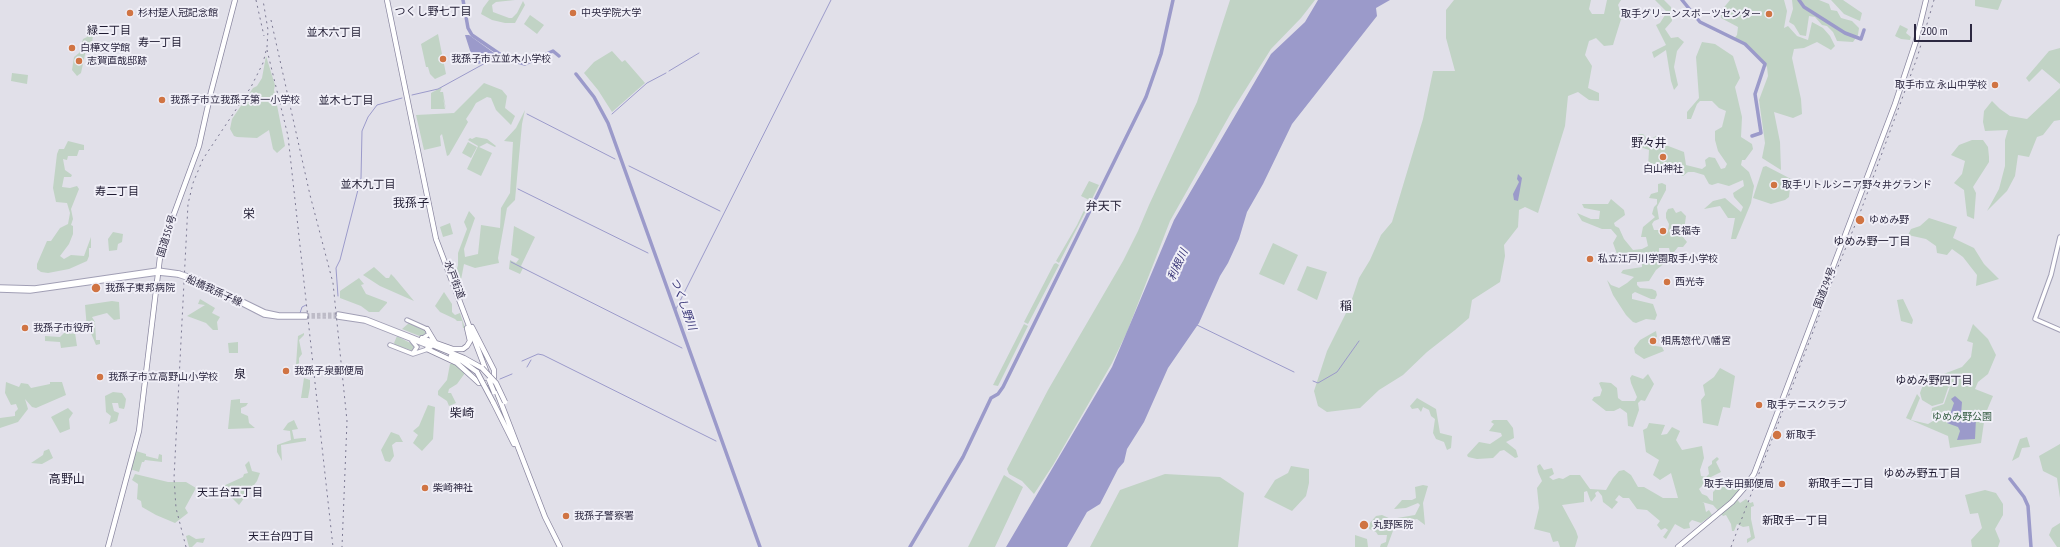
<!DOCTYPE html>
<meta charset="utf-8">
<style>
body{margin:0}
#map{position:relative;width:2060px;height:547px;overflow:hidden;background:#e1e0e9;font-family:"PT Sans Narrow",sans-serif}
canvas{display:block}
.scale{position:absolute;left:1914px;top:24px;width:58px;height:18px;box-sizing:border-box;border:2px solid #2c2841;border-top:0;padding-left:5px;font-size:12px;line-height:14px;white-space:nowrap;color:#2c2841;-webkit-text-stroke:3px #f0eff7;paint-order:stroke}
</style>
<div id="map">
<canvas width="2060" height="547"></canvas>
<div class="scale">200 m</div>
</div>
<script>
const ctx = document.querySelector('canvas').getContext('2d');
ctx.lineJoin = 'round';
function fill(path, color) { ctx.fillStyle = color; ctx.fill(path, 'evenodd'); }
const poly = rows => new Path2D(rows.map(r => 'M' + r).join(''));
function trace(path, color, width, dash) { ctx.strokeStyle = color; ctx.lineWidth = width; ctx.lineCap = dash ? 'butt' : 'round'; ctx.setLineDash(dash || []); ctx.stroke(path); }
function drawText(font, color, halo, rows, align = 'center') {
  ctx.font = font + ' "PT Sans Narrow","Noto Sans JP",sans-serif'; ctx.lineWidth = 4; ctx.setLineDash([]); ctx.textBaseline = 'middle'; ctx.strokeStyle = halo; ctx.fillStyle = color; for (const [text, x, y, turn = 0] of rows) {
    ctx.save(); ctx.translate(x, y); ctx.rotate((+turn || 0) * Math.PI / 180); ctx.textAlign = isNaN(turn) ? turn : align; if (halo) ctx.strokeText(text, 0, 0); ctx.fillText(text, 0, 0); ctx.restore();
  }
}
const green = poly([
 [489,0,515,0,496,2,492,5,493,12,509,18,512,18,517,13,523,1,525,5,515,23,505,23,492,20,481,14,483,8],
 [1230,0,1315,0,1301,18,1271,49,1232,111,1170,221,1127,332,1112,363,1053,465,1034,494,1022,481,1009,474,1007,469,1048,390,1123,261,1138,231,1149,205,1197,102],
 [1454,0,1591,0,1589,9,1592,14,1604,14,1607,0,1621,0,1618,5,1622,16,1613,45,1604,46,1596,38,1589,41,1585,55,1592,66,1588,88,1599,93,1599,101,1589,100,1578,92,1568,96,1565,126,1538,213,1525,207,1519,210,1518,227,1504,245,1505,256,1500,282,1472,300,1469,318,1455,330,1427,352,1403,375,1379,390,1360,408,1327,412,1318,406,1314,391,1327,351,1350,305,1359,278,1370,260,1381,235,1392,222,1423,119,1433,71,1455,71,1446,38,1446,10],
 [1655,0,1664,0,1671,7,1672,21,1665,29,1671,38,1678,37,1684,42,1677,51,1674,67,1678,85,1674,90,1671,81,1666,50,1654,58,1652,52,1666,45,1656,25,1660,23,1667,12],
 [1730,0,1784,0,1787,11,1784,28,1788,26,1797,36,1808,40,1812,22,1823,28,1830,36,1835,46,1831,50,1817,42,1804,48,1794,49,1792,58,1801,99,1802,114,1793,118,1774,112,1780,142,1781,170,1762,158,1765,143,1759,100,1768,76,1767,67,1746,45,1734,39,1737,35,1738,27,1721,18,1721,11],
 [1792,0,1819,0,1829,4,1831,10,1837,11,1841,18,1852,21,1859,28,1858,35,1853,42,1837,41,1833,32,1827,26,1822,25,1815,17,1809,16,1806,36,1800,35,1794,25,1789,22,1793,9],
 [1831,0,1843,0,1862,13,1860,21,1844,14],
 [1975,0,2002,0,1998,10,1975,6],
 [530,15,544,25,537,34,524,24],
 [1900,25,1908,29,1906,33,1911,37,1910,40,1901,39,1895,36],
 [89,31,93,34,92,45,86,50,81,73,77,76,72,70,74,57,79,53,83,39,87,37,88,34,87,33],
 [438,34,446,74,435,79,430,74,428,67,426,67,421,44],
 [1702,42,1715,44,1733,56,1740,78,1735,87,1742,117,1741,137,1752,144,1753,149,1745,160,1742,160,1741,165,1749,172,1754,186,1751,203,1736,239,1731,239,1735,218,1728,218,1720,206,1704,209,1713,201,1725,198,1741,212,1743,207,1734,197,1733,193,1744,186,1743,180,1729,186,1718,183,1712,185,1709,184,1704,175,1694,172,1688,172,1683,176,1679,174,1675,167,1666,165,1648,167,1649,150,1643,148,1636,141,1635,138,1639,134,1643,134,1649,140,1656,136,1659,137,1663,144,1684,152,1686,165,1702,169,1706,166,1705,160,1709,157,1715,158,1721,169,1725,168,1727,164,1718,151,1715,140,1715,131,1722,127,1726,111,1719,108,1712,101,1700,101,1697,104,1691,119,1687,119,1687,112,1699,98,1696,57],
 [2060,48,2060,84,2042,69,2029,82,2026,78,2049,51],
 [612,51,622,62,625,60,645,83,612,112,598,90,584,73,594,62],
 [266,56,275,85,274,90,285,146,277,153,273,149,269,130,257,138,237,137,234,136,230,129,232,119,253,88,257,86,262,78],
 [12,73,28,75,27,84,11,81],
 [484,83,502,90,507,96,505,108,515,116,511,125,496,110,491,98,487,97,476,103,472,110,466,119,468,122,449,155,447,156,442,134,440,136,441,146,424,150,416,115,454,113],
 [442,87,440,92,443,92,446,110,443,97,445,109,431,109,431,93],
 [2060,88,2060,120,2054,121,2043,135,2037,137,2029,157,2018,155,2015,176,2007,191,1987,211,1999,189,2005,166,2005,140,2008,130,1985,131,1983,122,1984,111,1992,101,2000,109,2010,116,2027,119],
 [525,110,522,124,515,200,507,208,498,258,499,263,475,268,464,264,461,280,455,276,458,265,458,253,467,229,464,222,469,211,475,218,464,249,465,257,478,254,481,225,500,228,501,208,510,193,513,142,504,141,516,128],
 [476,137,487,139,496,146,495,147,487,143,479,147,492,153,481,176,467,169,478,146,468,140,470,138,472,139],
 [1972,140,1983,140,1988,147,1989,157,1989,162,1973,187,1976,193,1974,219,1967,216,1964,190,1954,183,1962,174,1965,161,1951,155,1959,145],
 [68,141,84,145,84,150,79,150,77,156,68,156,67,160,63,159,65,170,72,175,71,177,64,177,62,187,70,188,77,186,79,189,71,209,73,219,71,225,73,226,73,234,69,244,60,256,64,259,71,255,84,256,91,237,91,248,89,248,89,256,87,261,69,269,48,273,41,272,37,269,37,264,47,241,51,241,60,228,68,224,70,213,67,203,56,202,53,188,57,154,59,149,64,149],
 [468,142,477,147,471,158,462,153],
 [1766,166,1791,179,1789,197,1785,200,1771,204,1753,198,1763,167],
 [1089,181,1099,185,1091,201,1081,196],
 [1662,183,1666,185,1666,190,1657,207,1659,219,1654,221,1652,224,1654,230,1659,230,1663,235,1668,231,1669,224,1666,218,1666,213,1668,209,1673,208,1676,213,1681,211,1686,216,1683,237,1687,242,1683,247,1678,247,1671,256,1669,248,1659,248,1659,254,1665,255,1667,257,1666,262,1656,270,1649,281,1637,282,1637,285,1640,288,1652,289,1656,291,1657,295,1655,299,1651,299,1635,292,1632,294,1632,299,1653,304,1657,315,1655,320,1646,319,1636,323,1633,322,1626,315,1613,295,1607,280,1611,285,1619,288,1627,283,1634,277,1621,273,1623,270,1642,267,1642,258,1617,254,1613,243,1617,236,1611,229,1602,229,1582,221,1577,213,1591,219,1599,219,1600,211,1584,208,1582,204,1608,204,1611,199,1624,210,1625,215,1614,223,1615,226,1619,228,1624,239,1633,250,1642,249,1648,246,1646,237,1641,237,1643,227,1655,217,1652,214,1654,207,1657,204,1657,199,1649,198,1651,194,1658,192,1658,184],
 [1088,202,1090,203,1059,263,1056,261,1077,225],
 [1929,218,1957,227,1953,238,1974,248,1984,264,1999,279,1976,286,1977,275,1963,257,1952,249,1947,255,1937,253,1936,246,1926,239,1908,235,1911,229,1920,226],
 [450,223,453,234,443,237,440,227],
 [514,226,535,237,521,266,523,268,520,274,509,269,510,260,516,263,519,259,511,255],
 [113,232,123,234,122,242,118,244,117,250,109,251,108,239],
 [1273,243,1298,255,1284,285,1259,274],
 [1056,263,1059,265,1028,324,1024,322,1054,264],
 [1307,266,1327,272,1317,300,1297,290],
 [374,267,386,278,389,278,391,274,394,277,414,301,380,286,363,275],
 [359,278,364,284,361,285,366,294,387,302,387,303,379,312,369,312,361,306,340,298,340,291],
 [444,292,452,304,452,312,455,315,460,313,465,328,463,328,462,321,457,321,455,319,440,312,435,306],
 [200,299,215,308,212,313,220,317,217,322,218,330,213,330,206,323,187,316,205,305,198,304],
 [1903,299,1913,320,1912,324,1901,321,1897,300],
 [112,301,119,302,120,319,114,320,107,313,92,317,95,322,96,340,100,340,100,344,96,345,90,331,87,329,85,305],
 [409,323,425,330,428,334,422,337,402,329],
 [1024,324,1028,326,998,386,993,385],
 [1973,324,1988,339,1996,355,1988,374,1978,382,1975,389,1993,396,1985,415,1981,443,1950,448,1948,436,1906,418,1917,394,1920,398,1911,420,1928,424,1933,421,1931,415,1932,408,1944,404,1950,387,1948,388,1943,403,1932,406,1922,400,1920,393,1927,374,1941,375,1962,367,1971,357,1973,343,1967,341],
 [68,329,70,334,75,333,77,346,61,348,60,342,45,341,45,336,60,337],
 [1656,331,1657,337,1648,342,1650,345,1662,347,1664,351,1644,359,1635,353,1634,348,1640,340],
 [304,333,304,335,299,340,302,354,299,358,299,365,296,365,298,336],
 [397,336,414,345,415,349,413,351,395,345,394,343],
 [238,342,238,353,229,353,228,343],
 [450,364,455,364,464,369,465,373,457,384,449,389,448,393,451,393,456,403,449,406,447,401,438,395,438,391,447,380],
 [1720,368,1735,376,1730,408,1723,407,1718,426,1703,423,1701,400,1705,395,1703,385,1714,377],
 [1648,374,1654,384,1645,401,1641,400,1638,403,1639,410,1633,427,1628,426,1627,413,1620,408,1614,411,1606,411,1592,400,1594,397,1600,396,1602,390,1599,383,1601,382,1611,383,1617,388,1618,398,1622,401,1635,401,1637,397,1631,383,1630,378,1632,375,1643,379],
 [304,378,310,380,310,387,308,398,301,398],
 [6,382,19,387,21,383,28,384,31,388,50,384,50,382,62,382,66,395,36,408,32,407,25,399,28,409,18,422,0,428,0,418,15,416,15,412,18,409,16,404,11,405,5,393],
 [113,392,122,393,126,399,125,406,124,409,119,408,118,403,112,403,114,411,119,413,117,421,109,424,111,416,106,412,105,396],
 [1417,398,1436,409,1440,433,1452,436,1451,448,1447,450,1444,442,1436,439,1433,433,1435,419,1431,416,1429,410,1423,407,1421,412,1418,408,1412,409,1410,406],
 [240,399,240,403,248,403,246,406,241,408,241,413,248,416,249,423,255,428,228,429,231,400],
 [428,405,435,407,433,439,422,451,413,443,418,435,413,431,419,426],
 [68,408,73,413,69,419,70,429,60,433,51,417],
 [294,420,298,429,292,430,294,439,302,438,306,438,306,441,281,445,282,461,277,452,277,445,291,440,290,431,283,430,288,423],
 [1493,420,1507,420,1513,428,1514,438,1506,442,1516,450,1518,457,1515,458,1504,450,1500,451,1493,458,1477,459,1468,457,1467,455,1479,442,1490,444,1502,436,1501,433,1489,431,1494,424,1491,422],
 [1649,423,1665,425,1661,435,1667,434,1672,427,1680,431,1676,440,1682,450,1702,446,1704,458,1700,470,1701,476,1706,477,1709,474,1708,467,1712,464,1712,461,1717,457,1719,459,1716,462,1721,472,1711,477,1710,485,1703,485,1699,489,1702,494,1707,496,1710,500,1713,501,1713,492,1716,489,1734,481,1746,482,1735,497,1740,503,1746,499,1750,503,1753,502,1754,506,1751,507,1751,519,1755,538,1747,543,1747,539,1751,537,1749,526,1743,527,1737,524,1734,531,1732,531,1731,524,1726,515,1723,516,1713,505,1702,502,1704,503,1706,512,1709,510,1712,515,1701,523,1692,520,1689,523,1690,528,1684,529,1675,524,1666,539,1663,537,1668,530,1665,528,1661,530,1657,525,1660,521,1647,510,1637,509,1629,498,1623,498,1619,495,1615,500,1618,502,1612,509,1603,502,1602,496,1598,491,1595,493,1596,496,1591,502,1587,491,1584,492,1584,502,1562,505,1576,531,1578,537,1575,547,1560,547,1558,541,1553,542,1550,533,1534,529,1539,508,1537,488,1542,481,1538,472,1537,466,1540,464,1544,470,1552,468,1554,474,1549,477,1553,480,1559,478,1563,479,1570,475,1580,475,1590,489,1606,490,1613,478,1619,471,1624,470,1631,475,1638,487,1644,487,1663,498,1678,498,1671,473,1660,480,1653,475,1659,460,1646,452,1643,430,1647,428],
 [391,432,399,435,403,442,396,442,392,445,394,456,390,462,385,461,381,450],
 [2027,437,2030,447,2022,448,2019,457,2012,461,2020,439],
 [2060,444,2060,498,2057,478,2043,471,2039,456],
 [49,449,53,458,42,464,31,463,43,455,44,451],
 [136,451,146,454,146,456,158,459,159,454,162,455,162,462,145,460,144,462,142,462,139,472,130,469],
 [249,461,252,471,260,473,257,481,239,505,221,487,243,477,244,474,248,473,245,465],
 [1291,466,1309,469,1309,483,1306,496,1292,511,1264,497,1275,480,1288,473],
 [135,474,168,482,186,482,196,488,185,508,188,513,175,523,156,515,142,507,141,501,137,499,138,484,132,480],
 [1165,474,1220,477,1244,493,1238,547,1090,547,1120,490],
 [1004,475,1023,487,995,547,968,547],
 [1423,485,1428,486,1423,503,1425,525,1417,519,1405,521,1394,528,1387,547,1380,547,1381,544,1386,542,1387,535,1378,535,1376,532,1369,529,1369,524,1376,516,1382,515,1391,519,1415,515,1420,505,1418,503,1406,508,1394,509,1402,500,1412,500,1416,498,1415,487],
 [1985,490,1996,493,2003,504,2003,515,1995,529,2000,541,1998,547,1972,547,1971,540,1982,528,1978,513,1970,514,1965,495],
 [2060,523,2060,547,2057,547,2049,535,2052,528],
 [189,535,196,539,205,538,203,543,197,542,192,547,189,547,186,536],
 [1355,535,1367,539,1368,547,1355,547]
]);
const water = poly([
 [1318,0,1390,0,1376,8,1377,16,1292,124,1263,184,1247,212,1239,239,1228,263,1220,276,1199,323,1168,368,1144,422,1127,449,1124,462,1118,469,1100,504,1087,512,1067,547,1006,547,1112,367,1174,220,1271,54,1305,22],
 [465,35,469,35,494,53,494,59,478,64,474,63],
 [1518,174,1522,178,1518,201,1514,200,1513,194,1519,182,1517,179],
 [1955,396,1962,402,1961,415,1971,414,1976,418,1975,439,1957,440,1960,431,1958,427,1947,423,1954,403,1951,399]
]);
const stream = poly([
 [669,71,699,53],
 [412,95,438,89,489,61,507,59],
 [527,114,615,159],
 [612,114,647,83,666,73],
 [629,166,720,211],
 [518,189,648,253],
 [511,262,682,348],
 [338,296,336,268,340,260,361,178,362,131,368,117,377,105,402,98],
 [675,311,831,0],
 [300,313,302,307,306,305],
 [1197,325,1294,372],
 [522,361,538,354,543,355,716,441],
 [527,367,531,360],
 [500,379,512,374],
 [1313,381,1318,383,1337,372,1359,341]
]);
const river = poly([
 [463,0,468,28,472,35,507,59,525,64,553,51,559,56],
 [1682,0,1700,22,1745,44,1765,64,1755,94,1761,133,1752,136],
 [1799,0,1804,7,1845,33,1861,39,1864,30],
 [576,74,594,97,608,123,760,547],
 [2010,479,2024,497,2028,506,2031,547],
 [910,547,963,457,991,398,998,394,1003,387,1146,97,1161,54,1173,0]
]);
const majorTunnel = poly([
 [306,315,338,314],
 [306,317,338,317]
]);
const major = poly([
 [2060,237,2051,275,2035,319,2060,330],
 [0,287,35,288,158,270,179,273],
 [0,290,30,291,158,273,178,275],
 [224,292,265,312,279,315,306,315],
 [223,294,264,315,278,317,306,317],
 [338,314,366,319,422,341],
 [338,317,365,321,431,347],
 [407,320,427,329,429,334,423,338],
 [412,341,417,347,413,353],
 [390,345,413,354,428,349]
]);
const highway = poly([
 [387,0,436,239,487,373],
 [427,329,436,344],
 [422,338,453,349,463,349,467,346,470,341,467,328],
 [425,342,464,358,482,368],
 [427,349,457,363,479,383,489,383,494,377,494,370,472,327],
 [451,356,462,361,477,372],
 [496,390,545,517,560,547],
 [493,402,514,444],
 [108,547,139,431,161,249,199,146,211,92,235,0],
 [1678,547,1732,502,1745,487,1754,474,1895,104,1916,41,1926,0]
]);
const rail = poly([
 [256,0,264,36],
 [271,20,310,195,333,283,347,421,342,547],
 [267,50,288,136,333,547],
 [186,547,176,508,174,478,188,204,193,183,203,159,251,87,263,63,267,47,268,30,263,0],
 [1731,547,1835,274,1860,213,1917,58,1934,0]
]);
const majorBridge = poly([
 [179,273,200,280,224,292],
 [178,275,199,282,223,294]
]);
const highwayBridge = poly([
 [482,368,496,383,505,402],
 [477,372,493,402],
 [489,380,494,392]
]);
const markers = [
 [130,13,4,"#d07443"],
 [573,13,4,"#d07443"],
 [1769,14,4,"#d07443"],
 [72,48,4,"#d07443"],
 [443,59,4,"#d07443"],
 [79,61,4,"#d07443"],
 [1995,85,4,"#d07443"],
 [162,100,4,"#d07443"],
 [1663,157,4,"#d07443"],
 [1774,185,4,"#d07443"],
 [1860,220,5,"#d07443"],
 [1663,231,4,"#d07443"],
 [1590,259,4,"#d07443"],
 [1667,282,4,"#d07443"],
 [96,288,5,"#d07443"],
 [25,328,4,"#d07443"],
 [1653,341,4,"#d07443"],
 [286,371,4,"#d07443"],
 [100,377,4,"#d07443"],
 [1759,405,4,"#d07443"],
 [1777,435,5,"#d07443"],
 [1782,484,4,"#d07443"],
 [425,488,4,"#d07443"],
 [566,516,4,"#d07443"],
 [1364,525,5,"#d07443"]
];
const poiNames = [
 ["杉村楚人冠記念館",138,13],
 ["中央学院大学",581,13],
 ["取手グリーンスポーツセンター",1761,14,"right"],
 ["白樺文学館",80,48],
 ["我孫子市立並木小学校",451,59],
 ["志賀直哉邸跡",87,61],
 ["取手市立 永山中学校",1987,85,"right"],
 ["我孫子市立我孫子第一小学校",170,100],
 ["白山神社",1663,169,"center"],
 ["取手リトルシニア野々井グランド",1782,185],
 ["ゆめみ野",1869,220],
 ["長福寺",1671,231],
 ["私立江戸川学園取手小学校",1598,259],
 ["西光寺",1675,282],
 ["我孫子東邦病院",105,288],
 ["我孫子市役所",33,328],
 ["相馬惣代八幡宮",1661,341],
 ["我孫子泉郵便局",294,371],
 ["我孫子市立高野山小学校",108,377],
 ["取手テニスクラブ",1767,405],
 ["新取手",1786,435],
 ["取手寺田郵便局",1774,484,"right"],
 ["柴崎神社",433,488],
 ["我孫子警察署",574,516],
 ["丸野医院",1373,525]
];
const streetNames = [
 ["国道356号",167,236,-73],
 ["水戸街道",454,280,69],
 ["国道294号",1825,288,-69],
 ["船橋我孫子線",214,291,25]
];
const parkNames = [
 ["ゆめみ野公園",1962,417]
];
const neighbourhoodNames = [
 ["つくし野七丁目",433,12],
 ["緑二丁目",109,31],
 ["並木六丁目",334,33],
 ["寿一丁目",160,43],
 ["並木七丁目",346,101],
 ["並木九丁目",368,185],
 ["寿二丁目",117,192],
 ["ゆめみ野一丁目",1872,242],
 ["ゆめみ野四丁目",1934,381],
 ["ゆめみ野五丁目",1922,474],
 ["新取手二丁目",1841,484],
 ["天王台五丁目",230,493],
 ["新取手一丁目",1795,521],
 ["天王台四丁目",281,537]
];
const waterNames = [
 ["利根川",1178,265,-65],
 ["つくし野川",683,304,70]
];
const quarterNames = [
 ["野々井",1649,144],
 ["我孫子",411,204],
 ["弁天下",1104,207],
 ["栄",249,215],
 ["稲",1346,307],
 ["泉",240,375],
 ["柴崎",462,414],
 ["高野山",67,480]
];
fill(green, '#c1d3c5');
fill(water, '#9b9aca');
trace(stream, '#9b9aca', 1);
trace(river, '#9b9aca', 3.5);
trace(majorTunnel, '#bdbbc7', 3.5, [3.5, 2]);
trace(major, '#a19fb5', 5.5);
trace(highway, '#8a87a0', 6);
trace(major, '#fff', 3.5);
trace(highway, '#fff', 4.5);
trace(rail, '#7c7993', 1, [2, 4]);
trace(majorBridge, '#a19fb5', 5.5, []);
trace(highwayBridge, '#8a87a0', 6, []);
trace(majorBridge, '#fff', 3.5);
trace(highwayBridge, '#fff', 4.5);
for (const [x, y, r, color] of markers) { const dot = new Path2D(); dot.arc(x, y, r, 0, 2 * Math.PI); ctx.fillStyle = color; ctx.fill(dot); trace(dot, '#f0eff7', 1.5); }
drawText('10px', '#2c2841', '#f0eff7', poiNames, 'left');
drawText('10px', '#2c2841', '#f0eff7', streetNames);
drawText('10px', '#355d42', '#f0eff7', parkNames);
drawText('11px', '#1e1a31', '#f0eff7', neighbourhoodNames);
drawText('italic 11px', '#353275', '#f0eff7', waterNames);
drawText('12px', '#1e1a31', '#f0eff7', quarterNames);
</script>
